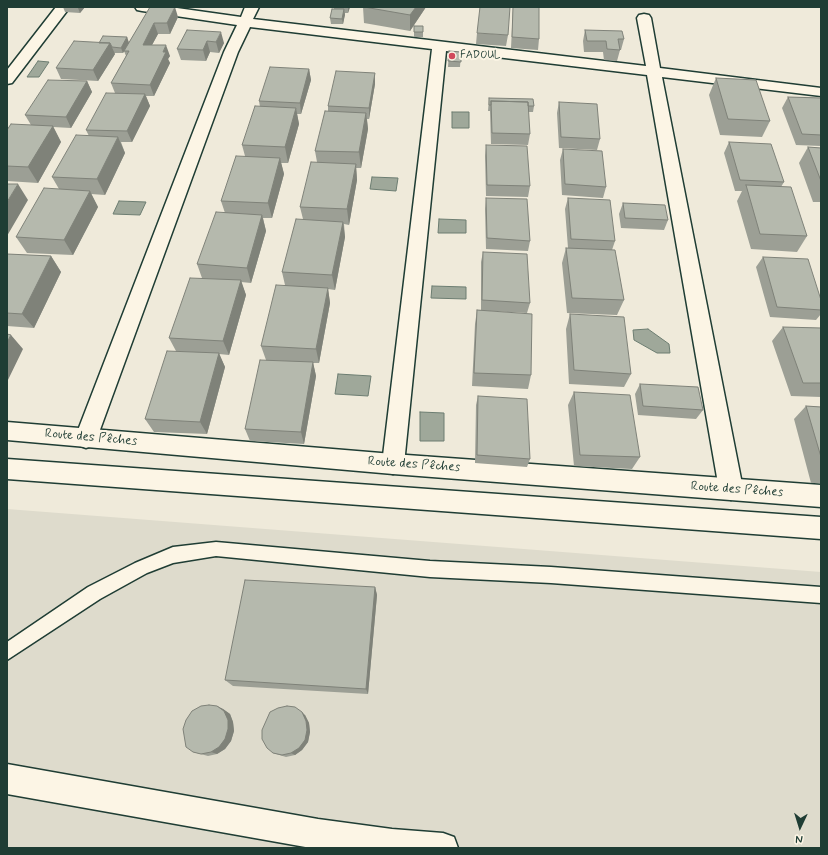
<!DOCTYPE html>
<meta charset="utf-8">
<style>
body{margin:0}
#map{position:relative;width:828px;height:855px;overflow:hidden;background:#efeada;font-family:Mynerve,sans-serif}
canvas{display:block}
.frame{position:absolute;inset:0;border:8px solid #1f3d34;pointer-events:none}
.north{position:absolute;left:780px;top:807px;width:40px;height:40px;-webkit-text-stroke:3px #fcf5e5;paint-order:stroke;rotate:184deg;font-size:11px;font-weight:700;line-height:16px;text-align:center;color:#1f3d34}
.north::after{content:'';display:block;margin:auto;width:14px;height:18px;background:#1f3d34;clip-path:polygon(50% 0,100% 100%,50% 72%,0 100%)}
</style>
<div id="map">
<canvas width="828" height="855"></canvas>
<div class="frame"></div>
<div class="north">N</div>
</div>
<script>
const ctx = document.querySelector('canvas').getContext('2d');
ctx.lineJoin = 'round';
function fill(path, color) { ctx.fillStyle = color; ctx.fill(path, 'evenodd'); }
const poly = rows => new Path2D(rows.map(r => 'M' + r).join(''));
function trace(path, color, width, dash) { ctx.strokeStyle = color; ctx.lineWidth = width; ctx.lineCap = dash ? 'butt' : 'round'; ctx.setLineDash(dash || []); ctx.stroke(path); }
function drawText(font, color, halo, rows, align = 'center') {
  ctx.font = font + ' Mynerve,sans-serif'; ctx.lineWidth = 4; ctx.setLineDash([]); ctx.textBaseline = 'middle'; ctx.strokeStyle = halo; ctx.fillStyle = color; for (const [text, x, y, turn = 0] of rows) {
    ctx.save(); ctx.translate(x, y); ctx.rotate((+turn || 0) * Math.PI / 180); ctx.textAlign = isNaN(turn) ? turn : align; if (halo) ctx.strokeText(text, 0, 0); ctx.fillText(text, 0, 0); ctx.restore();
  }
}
const built = poly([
 [7,509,821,572,821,848,7,848]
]);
const water = poly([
 [38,61,49,62,39,77,27,77,38,61],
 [452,112,469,112,469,128,452,128,452,112],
 [372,177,398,178,396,191,370,189,372,177],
 [119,201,146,202,140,215,113,214,119,201],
 [439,219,466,220,466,233,438,233,439,219],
 [432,286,466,287,466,299,431,298,432,286],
 [648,329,669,344,670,353,657,353,634,340,633,330,648,329],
 [338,374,371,376,368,396,335,394,338,374],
 [420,412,444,413,444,441,420,441,420,412]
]);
const service = poly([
 [216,542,430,561,551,567,821,587,821,603,551,583,430,577,216,556,173,563,147,573,100,599,7,660,7,642,88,587,135,563,173,547,216,542]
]);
const minor = poly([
 [56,7,70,7,12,83,7,84,7,70,56,7],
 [135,7,170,7,241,17,245,7,259,7,253,19,646,66,637,18,639,15,644,14,649,15,651,18,660,68,821,88,821,96,662,77,743,489,739,496,731,500,723,496,719,489,647,75,446,51,404,464,401,471,393,474,385,471,382,464,432,49,250,27,238,52,97,438,94,445,86,448,78,445,75,438,224,52,237,25,142,11,137,10,135,7],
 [7,764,318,819,392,829,443,833,454,837,458,848,311,848,7,794,7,764]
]);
const secondary = poly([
 [7,422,393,454,821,485,821,507,393,474,7,440,7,422],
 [7,459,821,517,821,539,7,479,7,459]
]);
const wall = poly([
 [63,7,85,7,80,13,65,12],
 [150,7,178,17,170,34,158,34,152,45,170,56,168,59,170,63,154,96,146,96,150,106,132,142,121,142,125,153,105,195,91,194,98,207,73,255,27,253,16,237,59,189,52,177,89,136,86,130,115,93,111,83,126,56,124,51],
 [334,7,350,7,348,13,345,13,343,24,331,24,330,18,334,9],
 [363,7,426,7,410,31,364,23],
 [513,7,539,7,539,39,538,50,511,48],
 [414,26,423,26,423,37,414,37],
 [187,30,224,43,219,53,210,52,206,61,181,60,177,49],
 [585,30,624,39,621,50,620,50,617,61,604,60,603,52,584,52,583,41],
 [477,33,508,35,506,46,476,44],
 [127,37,129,43,123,53,114,53,115,54,98,81,61,79,56,68,99,43],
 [449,51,461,52,460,67,448,67],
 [309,69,311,80,301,114,297,114,299,124,288,163,281,163,284,174,272,218,263,218,266,231,251,283,241,282,246,295,229,355,219,354,225,367,207,434,154,432,145,419,176,351,169,338,202,278,197,264,225,213,221,201,245,156,242,145,260,107,259,101],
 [375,73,375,84,369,119,367,119,368,129,361,168,356,168,357,180,349,225,344,224,345,237,335,290,328,289,330,303,319,363,313,363,316,376,304,444,250,441,245,429,266,360,261,346,285,285,282,272,303,219,300,207,317,162,315,151,328,111,328,106],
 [716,78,770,121,762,137,720,135,709,95],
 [87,81,92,92,71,128,53,127,61,142,38,183,7,181,7,130,31,125,25,115],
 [788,97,821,98,821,146,796,145,782,108],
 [489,98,534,106,533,112,528,112,530,134,528,145,491,144,490,111,488,111],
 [559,102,600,139,597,150,559,148,557,113],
 [729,142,784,182,781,187,807,236,797,252,751,249,737,201,742,191,735,191,724,153],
 [486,145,530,186,528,197,486,196,485,156],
 [808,147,821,148,821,202,813,202,799,163],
 [563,149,606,187,603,198,562,195,560,160],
 [486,198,530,241,528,251,486,249,485,209],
 [568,198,615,241,612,250,624,300,617,315,567,313,562,263,566,248,568,248,565,209],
 [623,203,668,220,664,230,621,228,619,214],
 [483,252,530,303,527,313,489,311,531,375,528,389,472,386,475,324,477,310,481,310,481,262],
 [7,254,51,256,61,272,34,328,7,326],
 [763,257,821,300,821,314,816,320,770,317,756,267],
 [570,314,631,374,624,387,569,384,566,329],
 [783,327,821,328,821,397,791,396,772,341],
 [640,384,703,410,696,419,638,415,635,394],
 [574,392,640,457,632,469,574,466,568,405],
 [478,396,530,459,527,467,475,463,476,405],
 [806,406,821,407,821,483,811,483,794,419],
 [375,587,377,595,368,694,233,686,225,680],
 [217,706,223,709,230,714,233,722,234,731,231,741,225,749,217,754,208,756,193,752],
 [305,715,309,723,310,732,308,742,302,750,295,755,286,757,273,753]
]);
const shadedWall = poly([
 [78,7,85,7,80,13,78,8],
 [175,7,178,17,170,34,167,23],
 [348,7,350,7,348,13],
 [416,7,426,7,410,31,410,15],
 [344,9,345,15,343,24,342,19],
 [154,23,158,34,146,56,143,45],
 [221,32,224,43,219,53,216,42],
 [127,37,129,43,123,53,121,48],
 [207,41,210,52,206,61,203,50],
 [110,43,115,54,98,81,93,70],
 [166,45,170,56,168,59,170,63,154,96,150,85,163,52],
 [309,69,311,80,301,114,300,103],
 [375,73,375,84,369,119,369,108],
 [87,81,92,92,71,128,66,117],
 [145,94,150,106,132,142,127,131],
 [296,108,299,124,288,163,285,147],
 [366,113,368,129,361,168,359,152],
 [53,126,61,142,38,183,28,167],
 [118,137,125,153,105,195,97,179],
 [280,158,284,174,272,218,268,203],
 [356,164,357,180,349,225,347,209],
 [18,184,28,200,7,236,7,202],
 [90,191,98,207,73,255,64,240],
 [262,215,266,231,251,283,247,268],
 [343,222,345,237,335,290,332,275],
 [51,256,61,272,34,328,22,314],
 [241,280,246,295,229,355,223,341],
 [328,288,330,303,319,363,316,349],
 [11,335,23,349,7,382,7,342],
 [219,353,225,367,207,434,200,422],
 [313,362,316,376,304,444,301,432],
 [375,587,377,595,368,694,366,689],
 [217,706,223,709,230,714,233,722,234,731,231,741,225,749,217,754,211,752],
 [302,712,305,715,309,723,310,732,308,742,302,750,295,755,291,753]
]);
const building = poly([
 [150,7,175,7,167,23,154,23,143,45,166,45,163,52,166,52,150,85,111,83,129,51,124,51,150,7],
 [364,7,416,7,410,15,364,7],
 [480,7,510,7,508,35,477,33,480,7],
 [513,7,539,7,539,39,512,37,513,7],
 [332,9,344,9,342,19,330,18,332,9],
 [414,26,423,26,423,32,414,32,414,26],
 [187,30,221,32,216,42,207,41,203,50,177,49,187,30],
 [585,30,622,31,624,39,618,39,620,50,607,49,606,41,587,41,585,30],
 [103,36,127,37,121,48,112,47,110,43,99,43,103,36],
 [74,41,110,43,93,70,56,68,74,41],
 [449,51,461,52,461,62,448,61,449,51],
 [270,67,309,69,300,103,259,101,270,67],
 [336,71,375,73,369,108,328,106,336,71],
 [716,78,756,80,770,121,728,119,716,78],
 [48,80,87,81,66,117,25,115,48,80],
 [106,93,145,94,127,131,86,130,106,93],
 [788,97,821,98,821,135,802,134,788,97],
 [489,98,533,99,534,106,528,106,528,102,491,101,491,105,489,105,489,98],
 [491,101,528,102,530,134,492,133,491,101],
 [559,102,597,104,600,139,561,137,559,102],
 [255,106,296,108,285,147,242,145,255,106],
 [325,111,366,113,359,152,315,151,325,111],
 [11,124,53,126,28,167,7,166,7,130,11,124],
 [76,135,118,137,97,179,52,177,76,135],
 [729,142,771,144,784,182,740,180,729,142],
 [486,145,527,146,530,186,487,185,486,145],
 [808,147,821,148,821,181,808,147],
 [563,149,602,151,606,187,565,184,563,149],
 [236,156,280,158,268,203,221,201,236,156],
 [311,162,356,164,347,209,300,207,311,162],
 [7,184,18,184,7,202,7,184],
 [746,185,791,187,807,236,760,234,746,185],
 [44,188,90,191,64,240,16,237,44,188],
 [486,198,527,199,530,241,487,238,486,198],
 [568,198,610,200,615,241,571,239,568,198],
 [623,203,665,205,668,220,625,218,623,203],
 [216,212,262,215,247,268,197,264,216,212],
 [296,219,343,222,332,275,282,272,296,219],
 [566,248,615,250,624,300,572,298,566,248],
 [483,252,527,254,530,303,482,300,483,252],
 [7,254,51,256,22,314,7,313,7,254],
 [763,257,808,259,821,300,821,310,777,307,763,257],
 [190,278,241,280,223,341,169,338,190,278],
 [276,285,328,288,316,349,261,346,276,285],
 [477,310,532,314,531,375,474,373,477,310],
 [570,314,624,317,631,374,574,370,570,314],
 [783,327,821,328,821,383,803,383,783,327],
 [7,334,11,335,7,342,7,334],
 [167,351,219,353,200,422,145,419,167,351],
 [260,360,313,362,301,432,245,429,260,360],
 [640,384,698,387,703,410,643,406,640,384],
 [574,392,630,395,640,457,580,455,574,392],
 [478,396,527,399,530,459,477,455,478,396],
 [806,406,821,407,821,457,806,406],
 [245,580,375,587,366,689,225,680,245,580],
 [209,705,217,706,224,711,228,720,228,729,225,739,219,747,211,752,201,754,193,752,186,747,183,729,186,720,192,711,201,706,209,705],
 [287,706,295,707,302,712,306,721,307,730,305,740,299,748,291,753,282,755,273,753,267,748,262,739,262,730,270,712,278,708,287,706]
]);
const markers = [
 [452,56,4,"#d1495b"]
];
const farPoinames = [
 ["FADOUL",460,56]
];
const streetNames = [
 ["Route des Pêches",91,438,5],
 ["Route des Pêches",414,465,4],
 ["Route des Pêches",737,490,4]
];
fill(built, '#dedbcc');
fill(water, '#9fa89a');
trace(water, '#6c7d71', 1);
trace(service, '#1f3d34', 3);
trace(minor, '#1f3d34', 3);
trace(secondary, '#1f3d34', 3);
fill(service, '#fcf5e5');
fill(minor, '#fcf5e5');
fill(secondary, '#fcf5e5');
fill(wall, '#9c9f95');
fill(shadedWall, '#7f8279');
fill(building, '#b5b9ad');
trace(building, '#7f8279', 1);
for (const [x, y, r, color] of markers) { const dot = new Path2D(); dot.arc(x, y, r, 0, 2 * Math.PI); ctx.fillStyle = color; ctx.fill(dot); trace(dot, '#fcf5e5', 1.5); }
drawText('11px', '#1f3d34', '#fcf5e5', farPoinames, 'left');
drawText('13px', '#1f3d34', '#fcf5e5', streetNames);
</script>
